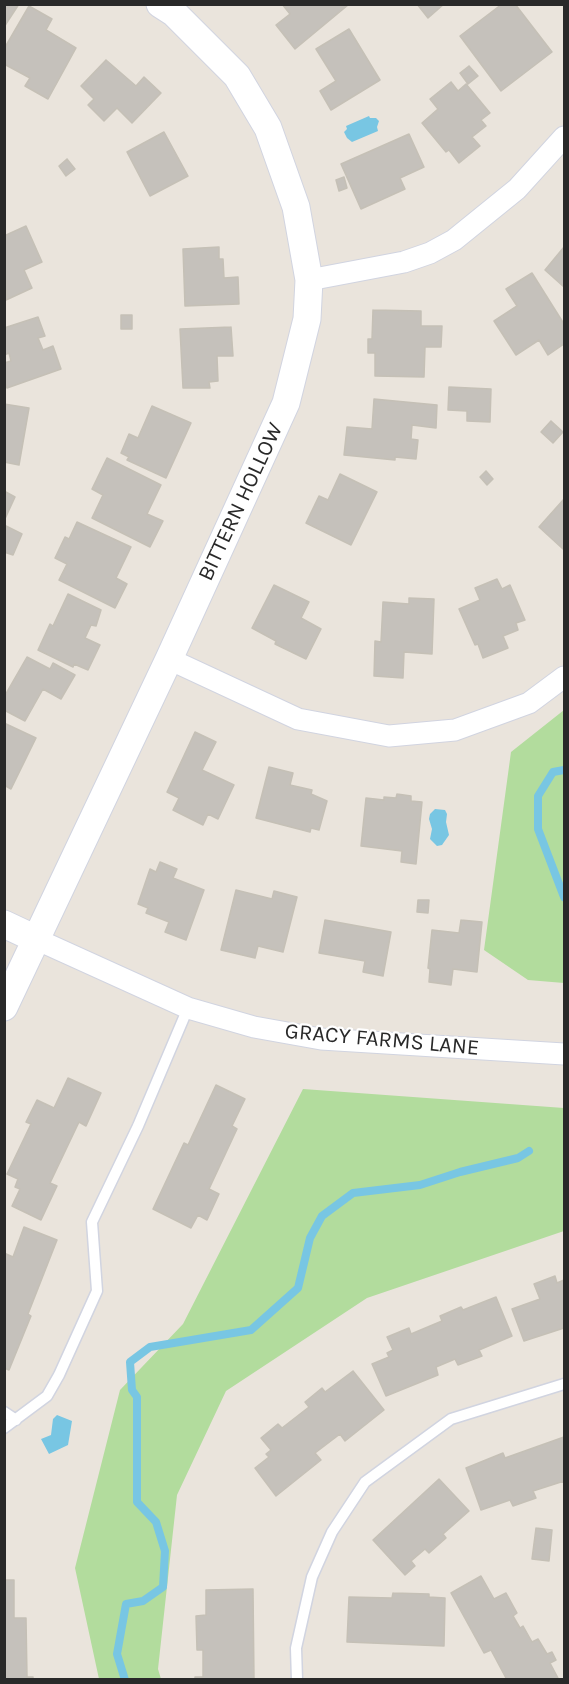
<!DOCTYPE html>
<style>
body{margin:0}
#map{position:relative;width:569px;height:1684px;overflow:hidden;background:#eae4dc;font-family:Karla,sans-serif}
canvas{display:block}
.frame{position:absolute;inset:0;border:6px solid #292929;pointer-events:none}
</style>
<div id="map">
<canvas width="569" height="1684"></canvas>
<div class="frame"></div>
</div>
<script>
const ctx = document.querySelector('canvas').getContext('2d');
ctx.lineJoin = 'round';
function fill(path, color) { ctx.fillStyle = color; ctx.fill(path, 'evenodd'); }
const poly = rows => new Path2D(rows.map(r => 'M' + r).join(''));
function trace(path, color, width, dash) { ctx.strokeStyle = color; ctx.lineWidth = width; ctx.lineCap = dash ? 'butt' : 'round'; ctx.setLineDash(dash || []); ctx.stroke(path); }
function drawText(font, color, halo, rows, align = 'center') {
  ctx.font = font + ' Karla,sans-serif'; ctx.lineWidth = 4.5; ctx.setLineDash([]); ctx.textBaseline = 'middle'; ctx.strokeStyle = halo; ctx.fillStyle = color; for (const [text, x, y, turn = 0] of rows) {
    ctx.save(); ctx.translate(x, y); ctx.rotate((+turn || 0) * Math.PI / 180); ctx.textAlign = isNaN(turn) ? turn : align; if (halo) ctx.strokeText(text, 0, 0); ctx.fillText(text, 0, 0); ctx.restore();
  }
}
const green = poly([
 [564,710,564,983,528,980,484,950,511,752],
 [303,1089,564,1108,564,1231,367,1298,226,1391,177,1495,158,1669,161,1679,99,1679,75,1568,120,1390,183,1324]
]);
const water = poly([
 [369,116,370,118,376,118,379,121,377,127,378,131,352,142,347,138,344,132,347,129,346,126],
 [435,809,445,810,447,814,446,822,449,835,442,845,437,846,430,839,432,829,429,819,430,814],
 [57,1415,72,1421,68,1445,49,1454,41,1439,51,1435,53,1419]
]);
const stream = poly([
 [564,770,553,772,538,796,538,829,564,897],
 [125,1680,117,1654,126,1604,143,1601,163,1587,165,1551,156,1522,137,1502,137,1397,132,1390,130,1362,150,1347,251,1330,298,1288,310,1238,322,1216,353,1193,420,1185,460,1172,518,1158,529,1151]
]);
const building = poly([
 [4,4,19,4,4,27,4,4],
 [282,4,348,4,348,5,295,49,276,25,290,14,282,4],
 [417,4,444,4,428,18,417,4],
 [502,4,515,4,552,52,501,91,460,36,502,4],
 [29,6,52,19,46,30,76,48,48,99,25,86,30,78,4,64,4,49,29,6],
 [349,29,380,80,331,110,320,91,336,81,316,49,349,29],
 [106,60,136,86,144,77,161,93,132,123,117,108,104,121,88,105,94,99,81,86,106,60],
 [469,66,478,76,468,84,460,73,469,66],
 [451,82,458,91,466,84,490,113,481,120,486,126,472,137,480,146,459,163,449,150,446,152,422,123,438,109,430,99,451,82],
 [164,132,188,176,150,196,127,152,164,132],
 [409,134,424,167,400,178,405,189,361,209,341,164,409,134],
 [67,159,75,169,66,176,59,166,67,159],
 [344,177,347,188,339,191,336,180,344,177],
 [26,226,42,262,24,270,32,288,6,300,4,236,26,226],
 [219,247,219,259,223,259,224,278,238,277,239,304,185,306,183,249,219,247],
 [564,247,564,287,545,270,564,247],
 [532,273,564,324,564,344,548,355,539,340,516,355,494,321,517,306,506,289,532,273],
 [373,310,421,311,421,326,442,326,441,347,425,347,424,377,375,376,375,353,368,353,368,339,372,339,373,310],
 [121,315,132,315,132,329,121,329,121,315],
 [38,317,45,336,38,338,43,350,53,346,61,369,7,388,4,379,4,363,11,361,9,353,4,355,4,328,38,317],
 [231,327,233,356,217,356,218,381,209,382,210,388,183,388,180,329,231,327],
 [449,387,491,389,490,422,467,421,467,411,448,410,449,387],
 [374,399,437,405,436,428,412,425,411,439,418,440,416,459,395,457,395,460,344,455,347,427,372,429,374,399],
 [4,404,29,408,19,465,4,462,4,404],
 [152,406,191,423,166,478,127,460,129,457,121,453,129,434,138,438,152,406],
 [551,421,563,432,553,443,541,432,551,421],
 [107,458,161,485,147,514,163,521,150,547,92,518,103,495,92,489,107,458],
 [486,471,493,479,487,485,480,477,486,471],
 [340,474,377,492,351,545,306,523,319,496,328,500,340,474],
 [4,491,15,497,4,521,4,491],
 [564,499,564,547,563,549,539,527,564,499],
 [77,522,131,547,116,578,127,584,115,608,59,580,67,564,55,558,65,537,69,539,77,522],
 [4,525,22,534,13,555,4,552,4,525],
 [497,579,502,589,510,585,525,620,516,623,518,630,503,636,508,648,483,658,478,644,475,645,459,609,480,600,475,588,497,579],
 [274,585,309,602,301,618,321,629,306,659,275,644,276,641,252,628,274,585],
 [68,594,101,610,96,626,91,625,85,638,100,645,88,670,74,664,73,667,38,650,50,624,53,626,68,594],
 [409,598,434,599,432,654,404,652,403,678,374,676,375,641,381,642,383,602,409,604,409,598],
 [27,657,50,669,53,663,75,675,61,699,43,689,25,721,4,710,4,697,27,657],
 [4,723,36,738,11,789,4,785,4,723],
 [195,732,216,742,202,770,234,785,218,819,208,814,203,825,173,810,179,798,167,792,195,732],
 [269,767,293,773,290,785,312,790,311,794,327,801,319,830,311,828,310,832,256,818,269,767],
 [397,794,411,796,411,801,422,802,416,864,401,862,402,851,361,846,366,798,384,800,384,797,396,798,397,794],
 [160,862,177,869,173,878,204,890,186,940,165,932,169,922,146,913,148,908,138,904,150,869,156,872,160,862],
 [236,890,272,899,274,891,297,897,283,952,258,946,255,958,221,950,236,890],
 [418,900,429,900,428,913,417,912,418,900],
 [325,920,391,932,383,976,363,972,365,961,319,953,325,920],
 [461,920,482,922,477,972,453,969,451,985,429,982,430,969,428,968,432,930,459,933,461,920],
 [68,1078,101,1093,86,1126,79,1122,50,1183,57,1186,41,1220,12,1206,20,1189,15,1187,18,1179,7,1174,31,1124,26,1122,37,1100,54,1108,68,1078],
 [216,1085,245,1099,232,1126,237,1129,209,1189,219,1194,207,1220,198,1215,191,1228,153,1209,184,1143,188,1145,216,1085],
 [24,1227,57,1240,28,1314,31,1316,9,1370,4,1368,4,1253,13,1257,24,1227],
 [555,1276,557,1283,564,1280,564,1328,524,1341,512,1309,540,1299,534,1284,555,1276],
 [496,1297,512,1336,479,1350,482,1356,458,1365,455,1359,436,1367,438,1375,386,1396,372,1364,389,1357,387,1353,393,1350,387,1337,409,1328,411,1334,442,1321,440,1316,461,1307,463,1310,496,1297],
 [353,1371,384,1410,345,1441,340,1434,315,1453,321,1460,276,1496,255,1468,269,1457,266,1454,271,1450,261,1438,278,1424,282,1428,309,1407,305,1402,322,1388,325,1392,353,1371],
 [564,1437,564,1483,564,1481,533,1491,536,1498,513,1506,510,1500,481,1510,466,1468,503,1453,505,1458,564,1437],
 [439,1479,469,1511,443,1534,446,1538,429,1553,425,1549,411,1561,415,1566,405,1575,373,1540,439,1479],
 [536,1528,552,1530,549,1561,532,1559,536,1528],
 [481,1576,494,1599,506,1593,517,1613,513,1616,520,1628,523,1626,532,1642,538,1639,547,1654,552,1652,556,1660,550,1663,559,1680,507,1680,491,1650,484,1653,451,1593,481,1576],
 [4,1580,14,1580,14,1618,26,1618,27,1677,33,1677,33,1680,4,1680,4,1580],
 [253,1589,254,1680,195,1680,195,1677,203,1677,203,1650,197,1650,196,1616,206,1615,206,1590,253,1589],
 [393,1593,429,1594,429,1597,445,1598,444,1646,347,1642,349,1597,392,1598,393,1593]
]);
const service = poly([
 [4,1412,16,1420],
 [4,1428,47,1396,59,1375,97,1291,92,1222,138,1126,188,1008],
 [297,1680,296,1648,312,1577,332,1532,365,1482,451,1419,564,1384]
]);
const minor = poly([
 [309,280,404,262,430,253,454,240,517,189,564,137],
 [169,659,298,719,389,736,455,730,529,703,564,677],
 [38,940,188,1008,254,1027,321,1039,564,1054]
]);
const tertiary = poly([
 [4,924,38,940],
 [4,1007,169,659,286,403,307,319,309,280,296,207,268,128,237,76,174,13,160,4]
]);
const streetNames = [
 ["BITTERN HOLLOW",241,502,-65],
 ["GRACY FARMS LANE",382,1040,5]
];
fill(green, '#b2dc9d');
fill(water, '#78c6e3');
trace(stream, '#78c6e3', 8);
fill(building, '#c5c1bb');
trace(building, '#c5c0b6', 1.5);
trace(service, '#d1d4e0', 13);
trace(minor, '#d1d4e0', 23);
trace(tertiary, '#d1d4e0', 29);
trace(service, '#fff', 10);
trace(minor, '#fff', 21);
trace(tertiary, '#fff', 27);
drawText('22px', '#292929', '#fff', streetNames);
</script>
